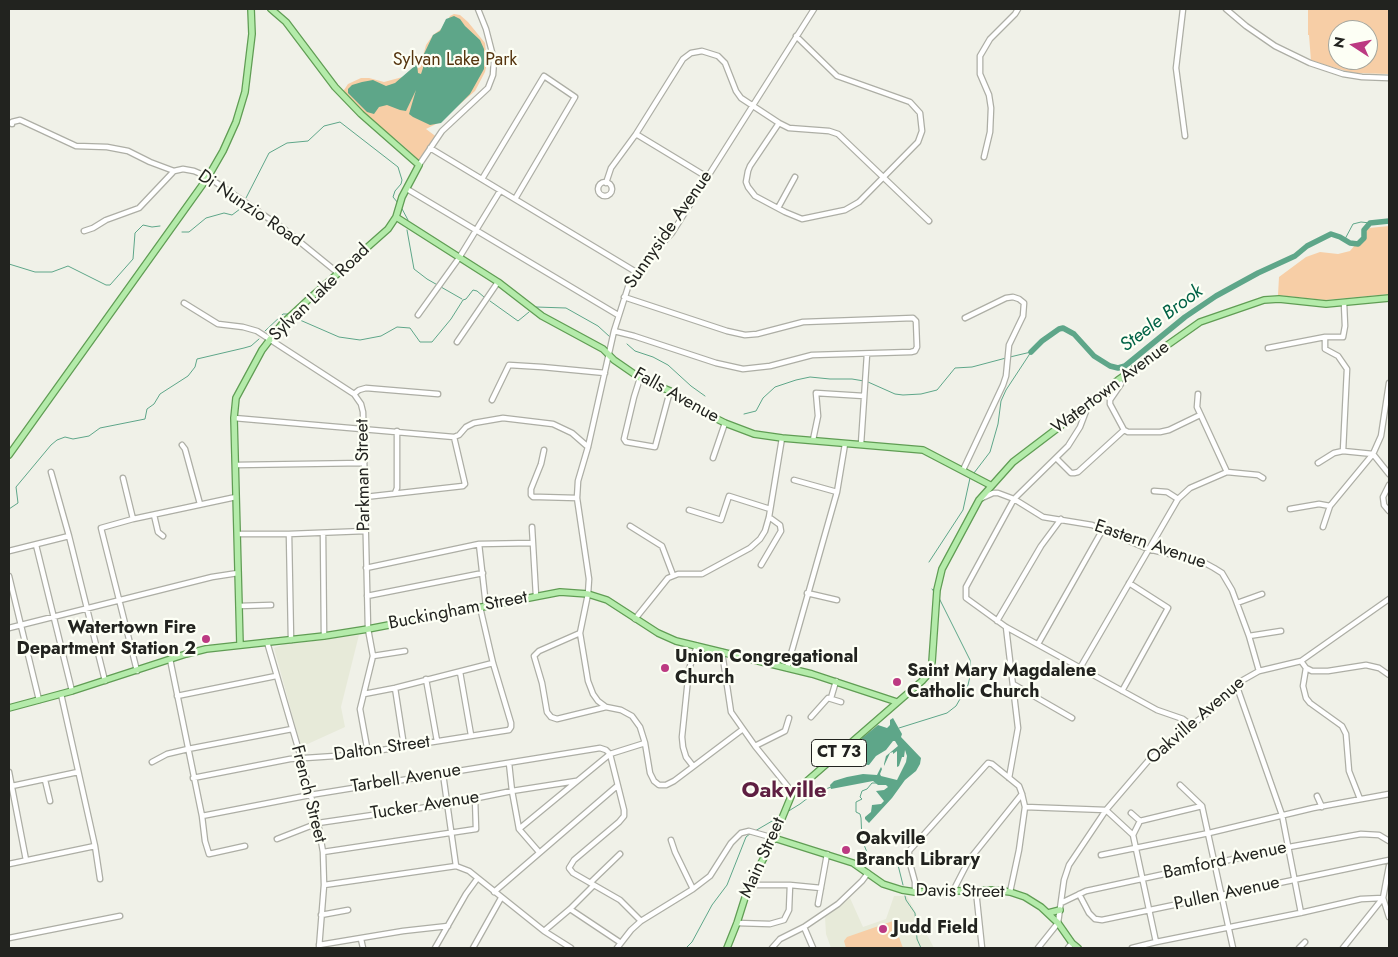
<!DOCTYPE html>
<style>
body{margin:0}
#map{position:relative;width:1398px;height:957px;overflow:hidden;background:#f0f1e8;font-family:Jost,sans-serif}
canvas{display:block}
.frame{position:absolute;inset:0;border:10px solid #22231f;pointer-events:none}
.north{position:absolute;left:1328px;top:20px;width:50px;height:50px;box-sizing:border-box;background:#fdfff5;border:1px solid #a5a79f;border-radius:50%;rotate:281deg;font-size:14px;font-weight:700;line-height:20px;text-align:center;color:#22231f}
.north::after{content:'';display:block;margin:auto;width:18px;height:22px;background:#bc3a82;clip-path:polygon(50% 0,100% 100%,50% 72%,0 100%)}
</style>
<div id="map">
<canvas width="1398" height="957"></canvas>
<div class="frame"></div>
<div class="north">N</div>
</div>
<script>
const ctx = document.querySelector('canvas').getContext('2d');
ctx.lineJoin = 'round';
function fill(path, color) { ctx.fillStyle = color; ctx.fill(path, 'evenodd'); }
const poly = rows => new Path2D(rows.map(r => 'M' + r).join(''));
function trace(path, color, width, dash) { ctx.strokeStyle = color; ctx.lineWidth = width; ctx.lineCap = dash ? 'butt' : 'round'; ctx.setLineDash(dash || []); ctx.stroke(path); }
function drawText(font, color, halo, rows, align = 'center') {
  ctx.font = font + ' Jost,sans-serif'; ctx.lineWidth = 4.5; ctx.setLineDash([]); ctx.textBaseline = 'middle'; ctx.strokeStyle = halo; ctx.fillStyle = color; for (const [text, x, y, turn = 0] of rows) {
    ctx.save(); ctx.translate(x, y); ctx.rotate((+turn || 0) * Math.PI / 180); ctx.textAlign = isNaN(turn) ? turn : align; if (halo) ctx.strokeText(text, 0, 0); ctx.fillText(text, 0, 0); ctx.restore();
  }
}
const built = poly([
 [359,635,341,707,345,727,301,747,274,648,282,645],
 [894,896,907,896,934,948,831,948,826,934,825,917,850,898,863,927,886,919]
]);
const green = poly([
 [1308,9,1389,9,1389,74,1353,73,1311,61,1309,35,1308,35],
 [1338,30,1368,30,1368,60,1338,60],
 [454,14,460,15,468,22,485,43,487,63,485,72,475,91,438,123,426,129,438,138,420,161,398,141,366,117,342,93,348,84,361,78,369,78,384,82,410,75,417,69,422,60,426,45,433,35,445,26,450,16],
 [1389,226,1389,294,1325,300,1278,295,1279,277,1306,257,1320,252,1338,254,1350,251,1369,228],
 [893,921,903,948,846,948,844,941,847,937]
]);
const water = poly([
 [454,16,460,19,465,26,480,40,484,49,484,69,470,94,441,123,430,125,413,117,409,114,416,90,406,111,400,110,387,105,379,107,374,114,367,112,348,93,348,89,352,85,362,82,373,80,386,86,395,83,417,64,418,73,421,74,423,68,423,56,433,35,440,31,446,19],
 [893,718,902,734,901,737,921,758,920,764,916,771,905,780,892,798,869,823,865,819,865,817,871,812,872,805,881,804,884,801,876,791,884,790,888,787,886,785,878,785,873,781,831,789,830,785,834,781,847,777,863,774,877,775,881,767,882,769,880,774,881,776,897,780,906,762,907,756,905,750,904,757,902,757,899,766,897,767,897,751,893,754,893,752,890,753,884,766,884,764,886,756,898,746,895,741,893,741,886,750,876,756,869,765,858,764,856,766,854,763,856,751,862,746,862,738,878,725,887,728,890,725,890,720]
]);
const stream = poly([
 [246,198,269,153,287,143,308,141,324,126,340,122,398,167,402,180,401,184,395,191,393,197,398,203],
 [401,207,408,220],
 [407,230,414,269,427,279,462,299],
 [182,232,189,232,206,218,224,213,232,215,240,209],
 [1345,239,1353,224,1361,222,1370,223],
 [9,264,35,272,52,272,68,266,106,285,110,285,133,259,135,233,143,225,152,227,160,226],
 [490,301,518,321,529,312],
 [536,307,566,308,598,326,610,337],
 [293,317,339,337,360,340,381,336,397,327,410,328,420,342,432,342,451,319,463,300,466,299,473,290,477,291,484,297],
 [265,331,283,314,290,314],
 [627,344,635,351,653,357,668,365,691,386,705,396],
 [1010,357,1031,352],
 [868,382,895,394,903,395,921,394,937,390,955,368,972,367,1006,358],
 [744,414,756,411,763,398,775,387,796,380,810,377,830,379,852,379,864,381],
 [974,473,990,452,998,424,1001,401,1006,390,1031,352],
 [9,509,18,503,16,487,51,445,57,440,65,437,73,439,89,436,100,428,145,419,147,409,154,404,160,394,188,376,195,367,197,359,244,348,251,346,259,339],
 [929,562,963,510,970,478],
 [932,589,935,593],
 [899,728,947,713,956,706,968,685,971,672,970,660,939,598],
 [878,783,872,783,867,789,862,791,860,797,862,799,856,802,856,812,860,814,861,818,862,840,869,857,898,865,903,885],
 [787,812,800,804,813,794,831,787],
 [755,831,779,817],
 [905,896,906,900,915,913,917,939,921,948],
 [686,948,692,942,712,905,727,885,746,837,751,833]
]);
const river = poly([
 [1031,352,1042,341,1059,329,1063,328,1074,334,1094,356,1110,366,1118,368,1125,366,1185,317,1216,296,1258,273,1295,256,1307,246,1331,234,1340,237,1350,243,1358,244,1364,238,1364,230,1370,223,1389,221]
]);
const minor = poly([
 [1183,9,1176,68,1185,136],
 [1226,9,1246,26,1275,46,1310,63,1343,74,1362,77,1389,78],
 [779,123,750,166,748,171,746,182,748,187,755,196,785,212,802,219,845,210,859,202,918,142,922,131,920,113,910,102,837,76,796,36],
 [12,124,12,122,20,120,76,146,107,147,128,151,150,162,174,171],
 [636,134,707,177],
 [430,148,636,272],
 [984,157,990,132,991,108,989,95,980,74,980,56,990,39,1015,14,1018,9],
 [419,165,442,131,488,88,493,75,494,60,486,29,478,9],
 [482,179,544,76,575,97,515,199],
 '598 189a7 7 0 1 1 14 0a7 7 0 1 1-14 0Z',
 [606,183,611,168,636,134,683,59,691,53,702,51,718,56,725,63,736,91,741,98,779,123,789,128,829,131,838,134,929,221],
 [407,189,618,315],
 [778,208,795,177],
 [84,231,93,228,106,220,139,208,174,171,183,169,194,171,208,177,284,229,338,273],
 [184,303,218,324,243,327,257,331,354,394,361,404,363,412,368,629,373,656,360,709,368,753],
 [418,315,459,258,500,191],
 [614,331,634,336,716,363,743,369,770,366,812,355,911,352,915,351,917,347,916,321,913,318,803,322,757,334,745,335,727,331,624,297],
 [1325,337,1325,349,1338,356,1347,369,1343,451],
 [457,342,498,282],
 [1268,348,1325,337,1343,337,1345,326,1344,303],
 [640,378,634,397,624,439,626,442,655,447,670,391],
 [1118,380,1121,384,1110,400,1110,404,1124,430],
 [354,394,359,390,366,388,438,394],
 [1198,394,1197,407,1227,472],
 [492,400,509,365,542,367,605,373],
 [1088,406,1080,427,1068,446,1014,499,966,587,966,598,1006,627,1157,710,1183,719,1191,725],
 [234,418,454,437],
 [454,437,459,435,466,427,474,423,503,418,553,424,572,433,588,447],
 [813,440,818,416,816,393,864,396],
 [861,444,867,354],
 [182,445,185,449,200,504],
 [544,450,541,464,531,489,531,495,533,497,540,497,577,498],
 [713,458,725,423],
 [1056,458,1071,473,1074,473,1078,472,1124,430,1128,432,1160,432,1169,430,1200,415],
 [1318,463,1334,453,1343,451,1373,454,1389,474],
 [236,465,364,463],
 [963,470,1003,385,1006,376,1009,345,1023,316,1024,303,1019,299,1013,297,1006,298,965,318],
 [51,472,69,536],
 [123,478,133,519],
 [794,480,837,492],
 [1389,485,1383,497,1384,505,1389,511],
 [1154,491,1167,492,1178,499],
 [395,493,397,488,397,431],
 [365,497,463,486,465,484,454,437],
 [982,498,993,493,998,493,1014,499,1043,517,1092,525,1148,549,1203,562,1214,568,1222,573,1232,590,1249,636,1259,671],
 [1290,509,1319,504,1330,506],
 [689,510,721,520,729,496,770,509],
 [154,515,158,532,163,536],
 [630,526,662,546,673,575],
 [532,527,536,596],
 [1323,527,1330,506,1373,454,1381,436,1389,383],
 [323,533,324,636],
 [238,534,289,534,365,531],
 [289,534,291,640],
 [479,544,486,606],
 [36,545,72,691],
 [9,551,69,536,105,681],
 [761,565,781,531,780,525,769,517],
 [366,568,479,544,532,543],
 [9,576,39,700],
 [807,593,837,600],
 [367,596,483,573],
 [1237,603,1262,594],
 [239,606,271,605],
 [635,619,668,578,678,574,702,574,750,548,760,539,765,531,769,517,782,438],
 [997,621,1041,546,1061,519],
 [1006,627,1018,728,1009,778],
 [9,628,212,577,238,573],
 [580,633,539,651,534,656,542,683,547,712,551,717,557,719,606,707],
 [1249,636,1281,631],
 [267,642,301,758,318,823,323,852,324,885,319,948],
 [1038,644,1103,529],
 [722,652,731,712,755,746,793,793],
 [373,656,405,651],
 [170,659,202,816,205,841,209,854,245,846],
 [1301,661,1306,668,1312,671,1328,671,1366,665,1379,668,1389,675],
 [787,668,837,492,845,444],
 [1080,668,1178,499,1190,488,1227,472,1258,475,1263,478],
 [1306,668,1303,686,1306,698,1310,703,1342,726,1346,734,1349,771,1360,799],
 [137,671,101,528,133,519,236,497],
 [460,672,471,735],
 [426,679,437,741],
 [1013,684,1072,718],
 [1236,684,1282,815,1301,913],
 [395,688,404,746],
 [1122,691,1168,608,1129,583],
 [61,694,95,846,100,879],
 [364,694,395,688,493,663],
 [177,696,276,676],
 [831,698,836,681],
 [811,717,828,698,841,702],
 [743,729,674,781,666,785,659,785,654,781,650,773,645,743,640,727,632,716,621,710,606,707,598,701,593,694,588,681,580,633,588,594,589,579,577,498,578,481,588,447,614,331,629,284,636,272,672,233,814,9],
 [755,746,785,731,789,718],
 [610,754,624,810,624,816,619,822,574,860,569,868,573,873,620,900,641,921],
 [152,762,167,754,188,749,292,729],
 [509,763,512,791,519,829,539,852],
 [693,766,686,757,683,747,682,737,689,669,697,646],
 [9,772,26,860],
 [443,774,456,866,469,871,544,931,571,948],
 [193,778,290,759,350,755,509,730,511,727,511,723,493,663,480,607],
 [45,780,50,801],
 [1180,785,1202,806],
 [12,786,78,772],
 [1317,796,1322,807],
 [1202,806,1233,948],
 [1025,807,1106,810,1133,835],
 [1131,813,1140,821],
 [202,816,310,795,600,748,606,750,610,754],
 [1140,821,1133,835,1156,942],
 [1140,821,1202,806],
 [519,829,610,754,645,743],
 [277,839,318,823,448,804,512,791,576,781],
 [671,840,675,852,693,889],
 [323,852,476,829,475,798],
 [1101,855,1209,833,1313,808,1389,794],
 [9,864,95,846],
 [590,883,620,854],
 [324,885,456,866],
 [749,885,790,885,821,888],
 [953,891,969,860,1022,794],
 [976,891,982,948],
 [494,892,617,786],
 [915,892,915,882,909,860,909,851,988,763,992,764,1019,786,1022,794,1025,807,1019,850,1010,892],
 [1079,894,1089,913,1095,919,1102,920,1389,860],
 [1061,903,1086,891,1289,847,1361,834,1379,835,1389,841],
 [818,904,827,854],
 [570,909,621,943],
 [321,915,348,910],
 [737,923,770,924,784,920,789,910,790,885],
 [804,927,813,948],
 [544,931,570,909,594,885],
 [9,938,120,916],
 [361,939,363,948],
 [319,945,403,931,448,926],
 [435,948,466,894,477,879],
 [473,948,501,898],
 [617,948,631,930,641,921,693,889,710,876,731,843,741,833,749,831,774,838],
 [772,948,780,939,804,927,838,904,862,881,868,873],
 [1038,948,1058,923,1064,880,1069,865,1106,810,1148,761,1177,736,1205,715,1236,684,1259,671,1301,661,1389,599],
 [1068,948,1072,943],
 [1132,948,1156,942,1300,913,1361,899,1383,898,1389,917],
 [1299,948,1305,942],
 [1343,948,1383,898,1389,866]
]);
const major = poly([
 [396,217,498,282,542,316,603,349,614,360,640,378,670,391,701,411,725,423,754,434,782,438,923,450,990,485],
 [9,455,208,177,223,151,236,122,245,92,252,34,251,9],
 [240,645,234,418,236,398,262,350,282,324,309,299,388,229,396,217,402,197,419,165,361,114,335,87,286,22,271,9],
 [9,708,72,691,186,654,206,649,324,636,368,629,560,592,588,594,607,600,658,633,676,641,812,674,897,702],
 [774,838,853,863,883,884,902,890,915,892,993,890,1010,892,1025,897,1041,907,1058,923,1072,943,1078,948],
 [1048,913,1060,910],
 [727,948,737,923,749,885,771,845,792,794,922,681,929,673,932,662,937,590,942,569,979,500,1013,462,1088,405,1118,380,1200,322,1264,300,1279,299,1326,304,1389,298]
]);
const markers = [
 [206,639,5,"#bc3a82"],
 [665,668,5,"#bc3a82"],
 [897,682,5,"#bc3a82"],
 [846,850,5,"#bc3a82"],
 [883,929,5,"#bc3a82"]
];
const shields = [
 [839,753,55]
];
const shieldNames = [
 ["CT 73",839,753]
];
const parkNames = [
 ["Sylvan Lake Park",455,61]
];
const streetNames = [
 ["Di Nunzio Road",250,209,34],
 ["Sunnyside Avenue",669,230,-55],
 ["Sylvan Lake Road",320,293,-44],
 ["Watertown Avenue",1111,388,-37],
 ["Falls Avenue",676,396,29],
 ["Parkman Street",364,475,-91],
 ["Eastern Avenue",1150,545,19],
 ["Buckingham Street",458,611,-11],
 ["Oakville Avenue",1196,721,-41],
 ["Dalton Street",382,749,-8],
 ["Tarbell Avenue",406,779,-9],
 ["French Street",308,794,76],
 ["Tucker Avenue",425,806,-9],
 ["Main Street",763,858,-66],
 ["Bamford Avenue",1225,861,-12],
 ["Davis Street",960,892,1],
 ["Pullen Avenue",1227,894,-12]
];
const poiNames = [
 ["Watertown Fire",196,629,"right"],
 ["Department Station 2",196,650,"right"],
 ["Union Congregational",675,658],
 ["Church",675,679],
 ["Saint Mary Magdalene",907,672],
 ["Catholic Church",907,693],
 ["Oakville",856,840],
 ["Branch Library",856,861],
 ["Judd Field",893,929]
];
const waterNames = [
 ["Steele Brook",1162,319,-37]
];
const districtNames = [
 ["Oakville",784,792]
];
fill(built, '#e7ead9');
fill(green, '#f7cea6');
fill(water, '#5ea689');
trace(stream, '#5ea689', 1);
trace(river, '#5ea689', 5.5);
trace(minor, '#adaea5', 7);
trace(major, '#609d54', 8);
trace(minor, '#fff', 4.5);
trace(major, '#b4ebaa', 5.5);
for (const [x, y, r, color] of markers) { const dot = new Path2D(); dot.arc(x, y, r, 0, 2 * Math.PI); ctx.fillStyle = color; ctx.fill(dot); trace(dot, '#fdfff5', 2); }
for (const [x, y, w] of shields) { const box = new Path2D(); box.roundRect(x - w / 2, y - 13.5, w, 27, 4); ctx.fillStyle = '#fdfff5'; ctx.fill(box); trace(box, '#22231f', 1); }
drawText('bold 16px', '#22231f', null, shieldNames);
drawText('18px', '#56350f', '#fdfff5', parkNames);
drawText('18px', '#22231f', '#fdfff5', streetNames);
drawText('bold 18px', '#22231f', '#fdfff5', poiNames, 'left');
drawText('italic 19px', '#006246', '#fdfff5', waterNames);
drawText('bold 22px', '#5e1f41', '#fdfff5', districtNames);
</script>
